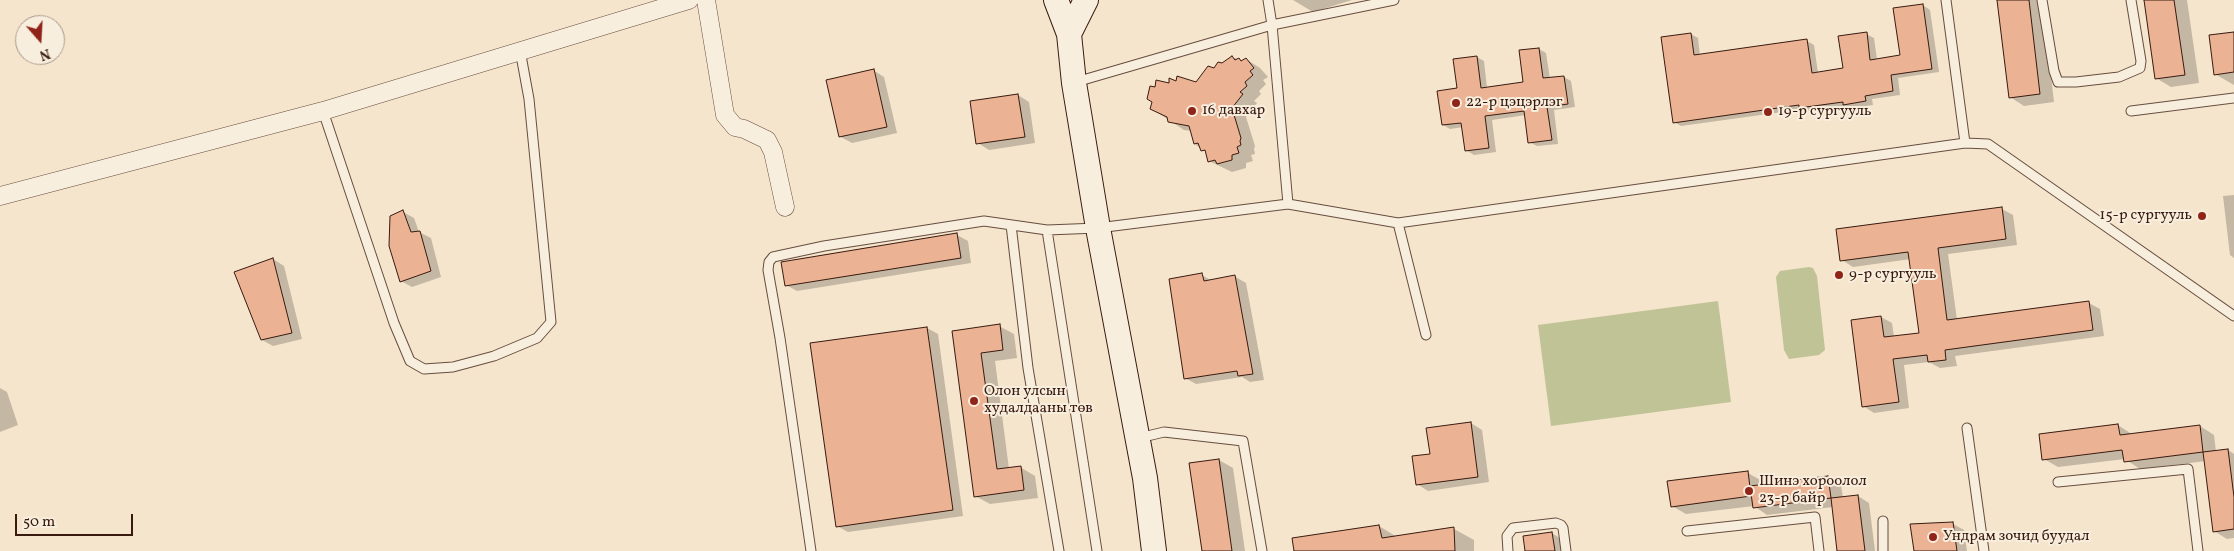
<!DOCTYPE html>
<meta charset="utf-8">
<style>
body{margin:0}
#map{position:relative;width:2234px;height:551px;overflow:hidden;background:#f5e5cc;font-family:Vollkorn,serif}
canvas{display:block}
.north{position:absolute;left:15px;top:15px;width:50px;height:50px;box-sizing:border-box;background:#f8eede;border:1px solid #ab998b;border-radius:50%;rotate:161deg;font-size:14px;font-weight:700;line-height:20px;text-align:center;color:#381a0f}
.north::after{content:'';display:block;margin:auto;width:18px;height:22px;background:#8f2418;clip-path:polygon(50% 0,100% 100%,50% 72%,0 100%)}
.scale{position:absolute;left:15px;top:514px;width:118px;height:22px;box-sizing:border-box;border:2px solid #381a0f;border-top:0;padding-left:6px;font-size:15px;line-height:18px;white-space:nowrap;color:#381a0f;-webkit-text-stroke:4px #f8eede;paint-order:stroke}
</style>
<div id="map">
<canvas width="2234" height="551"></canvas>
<div class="north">N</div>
<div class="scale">50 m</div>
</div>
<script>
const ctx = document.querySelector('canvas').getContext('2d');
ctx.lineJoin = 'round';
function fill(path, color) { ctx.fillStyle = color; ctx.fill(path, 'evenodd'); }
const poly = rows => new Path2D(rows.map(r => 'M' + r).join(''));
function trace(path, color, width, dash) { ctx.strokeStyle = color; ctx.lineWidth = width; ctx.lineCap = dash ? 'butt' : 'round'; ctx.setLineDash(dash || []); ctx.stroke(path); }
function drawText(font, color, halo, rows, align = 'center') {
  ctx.font = font + ' Vollkorn,serif'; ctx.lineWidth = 4; ctx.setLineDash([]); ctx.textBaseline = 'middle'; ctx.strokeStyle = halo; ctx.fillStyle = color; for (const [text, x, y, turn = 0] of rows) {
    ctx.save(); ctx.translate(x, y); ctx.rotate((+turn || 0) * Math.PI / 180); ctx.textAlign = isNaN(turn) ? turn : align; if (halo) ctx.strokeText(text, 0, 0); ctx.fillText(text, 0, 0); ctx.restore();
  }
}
const green = poly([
 [1809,267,1813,268,1817,276,1825,350,1819,355,1789,359,1784,350,1776,277,1780,271],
 [1718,301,1731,402,1551,426,1538,325]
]);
const shadow = poly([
 [1293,0,1352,0,1313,12],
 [1998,0,2042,0,2054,102,2024,106,2010,97],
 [2145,0,2187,0,2199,83,2171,87,2156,78],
 [1923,5,1930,10,1939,72,1898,78,1900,95,1872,99,1873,105,1851,108,1847,106,1808,111,1804,109,1681,126,1674,122,1691,34,1698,38,1700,56,1807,41,1814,45,1818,73,1844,69,1866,34,1874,38,1877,60,1901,57],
 [2234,33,2234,85,2215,74],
 [1539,49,1546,53,1550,79,1564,77,1571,81,1575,107,1554,110,1558,144,1537,146,1529,142,1526,115,1492,120,1496,152,1474,155,1466,150,1463,127,1450,129,1443,125,1459,89,1477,57,1484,61,1487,88,1525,83],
 [1232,57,1243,61,1246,59,1260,68,1268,77,1263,80,1266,84,1259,91,1261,94,1254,101,1257,103,1246,117,1255,146,1254,149,1255,154,1251,155,1253,161,1246,163,1246,168,1232,172,1209,161,1207,153,1195,144,1191,131,1184,130,1152,109,1156,89,1177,82,1196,83],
 [873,70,884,77,897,133,852,143,841,137],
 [1018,95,1029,102,1035,143,989,150,978,143],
 [2234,195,2234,258,2230,255,2223,196],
 [2002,209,2013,215,2017,245,1948,254,1957,320,2089,303,2100,309,2104,336,1955,356,1957,366,1940,368,1929,362,1904,365,1909,408,1874,413,1863,406,1852,321,1881,317,1892,323,1894,337,1920,334,1911,259,1853,267,1842,260],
 [403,212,414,218,419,232,431,238,441,277,412,287,401,281],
 [957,235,968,241,971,263,797,291,786,285],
 [273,259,284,266,302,339,273,346,262,340],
 [1202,275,1212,281,1234,276,1246,283,1264,380,1250,382,1242,377,1196,384,1185,378],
 [999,326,1014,334,1017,358,995,361,1009,469,1020,467,1035,476,1038,498,990,504,975,496,953,332],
 [927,328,938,334,963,516,848,532,837,526],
 [0,388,7,392,18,425,0,432],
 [1471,423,1482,430,1489,482,1428,491,1417,484,1431,455],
 [2118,425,2133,435,2200,426,2214,435,2216,452,2228,450,2234,454,2234,538,2227,539,2214,531,2206,461,2140,469,2125,459,2058,467,2044,459],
 [1219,460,1233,468,1245,551,1203,551],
 [1748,473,1762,481,1763,485,1828,477,1841,485,1843,498,1858,496,1869,503,1875,551,1839,551,1833,507,1767,515,1754,506,1686,514,1672,506],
 [1953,524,1964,530,1967,551,1915,551],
 [1379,526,1397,537,1454,529,1474,540,1474,551,1295,551],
 [1552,533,1566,542,1568,551,1527,551]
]);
const building = poly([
 [1997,0,2029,0,2040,94,2009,98,1997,0],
 [2144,0,2174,0,2185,75,2155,79,2144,0],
 [1923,4,1932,69,1891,75,1893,91,1865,96,1866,101,1843,105,1843,102,1799,108,1799,105,1673,123,1661,37,1691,33,1694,55,1807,39,1812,73,1843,68,1838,36,1867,32,1870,60,1900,55,1893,8,1923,4],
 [2234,32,2234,72,2214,75,2209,35,2234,32],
 [1539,48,1543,78,1564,76,1568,104,1547,107,1552,140,1528,143,1524,111,1485,116,1489,148,1465,151,1461,123,1442,125,1437,91,1457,88,1453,59,1477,56,1481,88,1523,82,1519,50,1539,48],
 [1232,56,1235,60,1239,58,1241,61,1246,58,1254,68,1250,71,1253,75,1245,82,1247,86,1240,92,1243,94,1232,108,1241,138,1240,141,1241,145,1237,147,1239,153,1232,155,1232,160,1217,164,1215,160,1208,162,1205,150,1201,151,1198,143,1194,144,1189,126,1168,122,1167,117,1150,109,1152,102,1147,99,1150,86,1155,87,1156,80,1169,83,1169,78,1176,81,1177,76,1196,82,1208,66,1214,68,1218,62,1222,63,1232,56],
 [874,69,887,127,839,137,826,80,874,69],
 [1018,94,1025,137,976,144,970,101,1018,94],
 [2002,207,2006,239,1938,248,1947,320,2089,301,2093,330,1945,350,1946,360,1928,362,1927,355,1893,359,1899,402,1862,407,1851,320,1881,316,1884,337,1919,333,1908,252,1840,261,1836,229,2002,207],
 [403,210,411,232,420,231,431,271,400,282,389,246,390,216,403,210],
 [957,233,961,258,785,286,781,262,957,233],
 [273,258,292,333,261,340,234,272,273,258],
 [1202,273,1204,281,1235,275,1253,374,1238,376,1237,371,1184,379,1169,279,1202,273],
 [1000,324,1003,350,981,353,997,469,1021,466,1024,490,974,497,952,331,1000,324],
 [927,327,953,510,836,527,810,343,927,327],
 [1471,422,1478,477,1416,485,1412,456,1430,454,1426,428,1471,422],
 [2118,424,2120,435,2200,425,2203,452,2124,462,2122,450,2042,460,2039,434,2118,424],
 [2228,449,2234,497,2234,529,2213,532,2203,452,2228,449],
 [1219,459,1232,551,1202,551,1189,463,1219,459],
 [1748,471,1751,496,1671,507,1667,481,1748,471],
 [1828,476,1831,498,1753,508,1750,486,1828,476],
 [1858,495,1865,551,1837,551,1831,498,1858,495],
 [1953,522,1957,551,1914,551,1910,524,1953,522],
 [1379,525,1382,538,1454,527,1455,551,1294,551,1292,538,1379,525],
 [1552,532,1555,551,1525,551,1523,536,1552,532]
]);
const lane = poly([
 [1268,0,1272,25,1288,204],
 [2042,0,2054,71,2058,82,2076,82,2119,77,2140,68,2141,61,2131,0],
 [1076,82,1272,25,1394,0],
 [323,111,394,323,410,361,424,369,453,367,494,356,537,338,551,322,529,99,520,50],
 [2131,111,2234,98],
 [1965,143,1988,144,2234,316],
 [1398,223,1965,143,1946,0],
 [1011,225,1028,368,1059,551],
 [1047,230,1097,551],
 [1967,428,1984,551],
 [1139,438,1164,432,1243,441,1262,551],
 [2058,482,2188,469,2198,551],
 [1883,521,1883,551],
 [1687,531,1815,517,1819,551],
 [811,551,780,338,768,270,769,262,773,257,824,246,984,221,1047,230,1098,228,1288,204,1398,223,1426,335],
 [1508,551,1507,536,1513,528,1556,523,1561,525,1563,528,1566,551]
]);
const street = poly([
 [706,0,725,115,735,127,744,129,767,140,773,152,785,207],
 [0,196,323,111,689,0]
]);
const secondary = poly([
 [1056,0,1069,34,1074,83,1098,228,1145,478,1154,551],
 [1069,34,1086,0]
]);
const markers = [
 [1456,103,5,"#8f2418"],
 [1192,111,5,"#8f2418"],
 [1768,112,5,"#8f2418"],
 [2202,216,5,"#8f2418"],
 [1839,275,5,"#8f2418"],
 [974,401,5,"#8f2418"],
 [1749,491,5,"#8f2418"],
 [1933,537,5,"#8f2418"]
];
const poiNames = [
 ["22-р цэцэрлэг",1466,103],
 ["16 давхар",1202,111],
 ["19-р сургууль",1778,112],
 ["15-р сургууль",2192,216,"right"],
 ["9-р сургууль",1849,275],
 ["Олон улсын",984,392],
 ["худалдааны төв",984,409],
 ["Шинэ хороолол",1759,482],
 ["23-р байр",1759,499],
 ["Ундрам зочид буудал",1943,537]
];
fill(green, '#c0c395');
fill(shadow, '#0003');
fill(building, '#ebb294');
trace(building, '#381a0f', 1);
trace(lane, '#674d3e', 11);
trace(street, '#674d3e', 19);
trace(secondary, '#381a0f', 26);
trace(lane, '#f8eede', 9);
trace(street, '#f8eede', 18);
trace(secondary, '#f8eede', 24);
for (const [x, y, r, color] of markers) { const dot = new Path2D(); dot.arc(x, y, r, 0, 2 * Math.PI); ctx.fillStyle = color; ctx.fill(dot); trace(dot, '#f8eede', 2); }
drawText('15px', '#381a0f', '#f8eede', poiNames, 'left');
</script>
